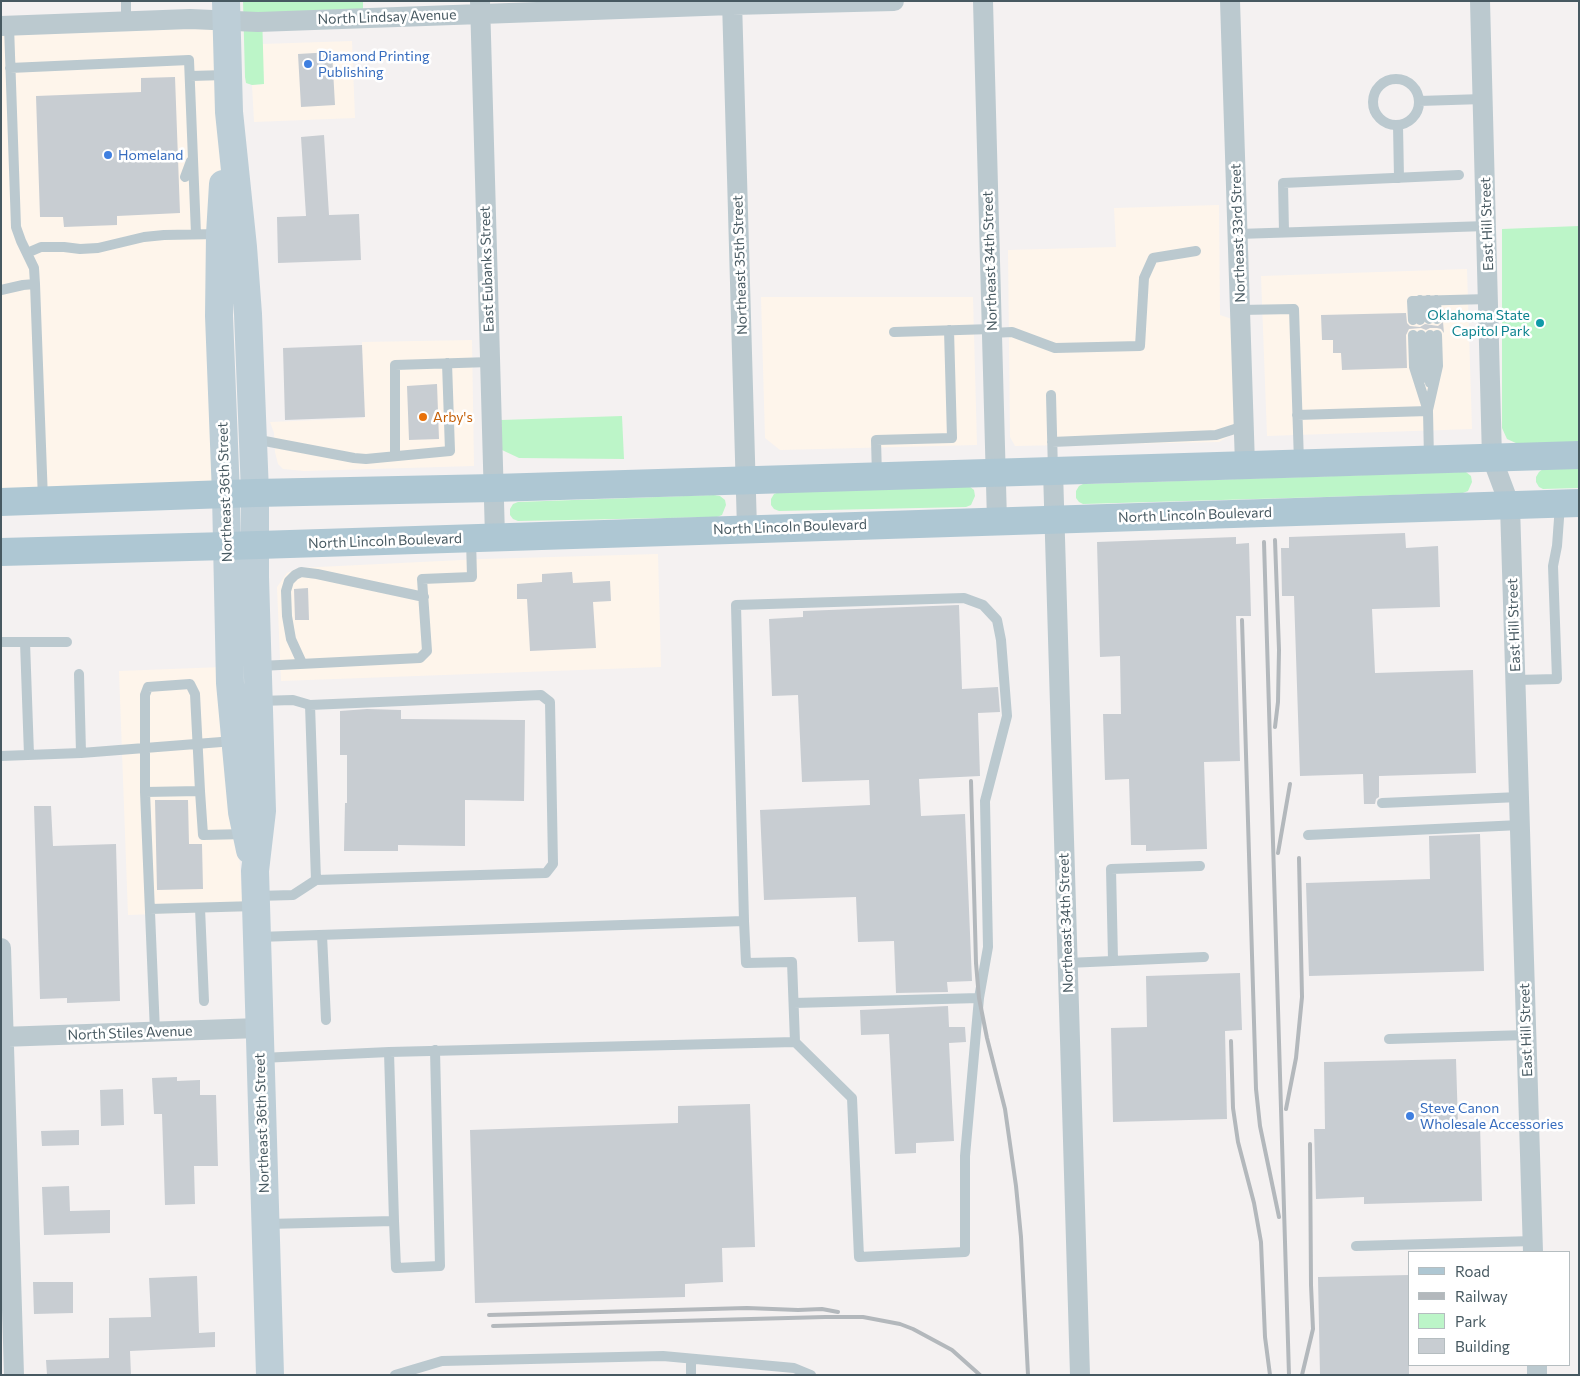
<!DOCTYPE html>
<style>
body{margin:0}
#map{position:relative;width:1580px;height:1376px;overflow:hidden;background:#f4f1f1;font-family:Commissioner,sans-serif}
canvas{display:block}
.frame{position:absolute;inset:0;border:2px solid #475961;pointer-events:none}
.legend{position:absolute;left:1408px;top:1251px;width:162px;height:115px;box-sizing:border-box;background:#fff;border:1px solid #b5bdc0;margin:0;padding:6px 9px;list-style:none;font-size:15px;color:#475961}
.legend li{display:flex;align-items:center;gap:10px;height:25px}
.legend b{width:25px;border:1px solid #b5bdc0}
</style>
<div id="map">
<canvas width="1580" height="1376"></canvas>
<div class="frame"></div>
<ul class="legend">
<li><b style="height:6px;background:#aec7d3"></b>Road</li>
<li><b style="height:6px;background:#b3b8bc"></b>Railway</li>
<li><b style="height:14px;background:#bcf5c8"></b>Park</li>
<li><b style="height:14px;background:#c8cdd2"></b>Building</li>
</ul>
</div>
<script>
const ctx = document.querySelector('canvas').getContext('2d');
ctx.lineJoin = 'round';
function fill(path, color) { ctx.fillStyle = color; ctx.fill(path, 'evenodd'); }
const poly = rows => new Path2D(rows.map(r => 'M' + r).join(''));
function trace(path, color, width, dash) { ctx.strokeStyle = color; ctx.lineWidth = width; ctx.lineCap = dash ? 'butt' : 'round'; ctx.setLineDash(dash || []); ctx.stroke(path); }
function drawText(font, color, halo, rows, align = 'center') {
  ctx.font = font + ' Commissioner,sans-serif'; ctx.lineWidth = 5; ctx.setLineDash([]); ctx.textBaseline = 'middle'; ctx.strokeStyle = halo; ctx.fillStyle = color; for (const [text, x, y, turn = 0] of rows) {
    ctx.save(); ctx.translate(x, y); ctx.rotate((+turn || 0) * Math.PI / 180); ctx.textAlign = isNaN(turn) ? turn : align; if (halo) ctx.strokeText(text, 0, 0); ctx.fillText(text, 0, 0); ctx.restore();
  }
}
const commercial = poly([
 [222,27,233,487,1,494,1,32],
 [352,41,355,118,254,122,252,85,264,84,262,44],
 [1219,205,1220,315,1232,319,1236,435,1231,435,1219,442,1015,446,1010,437,1008,250,1116,247,1114,208],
 [1467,269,1472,429,1267,436,1261,276],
 [761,297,973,297,977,445,780,450,765,438],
 [472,340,474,466,304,471,283,469,278,464,275,452,274,433,270,422,364,418,362,342],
 [658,554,661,667,281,681,277,587,287,573,298,568,482,559],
 [223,667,235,793,243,911,128,915,119,671]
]);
const green = poly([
 [243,1,363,1,363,10,262,13,264,84,252,85,246,83,245,77],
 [1579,226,1579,442,1518,444,1507,439,1502,428,1502,229],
 [622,416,624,459,519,458,502,450,501,420],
 [1579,467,1579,488,1543,489,1539,487,1536,482,1536,477,1539,472,1544,468],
 [1460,472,1466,472,1471,476,1472,482,1468,491,1463,493,1083,504,1079,502,1076,498,1076,491,1079,486,1083,484],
 [969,486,974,490,975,496,971,505,966,507,779,511,774,509,771,505,771,499,774,494,779,492],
 [714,495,720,496,725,500,726,505,722,515,717,517,518,521,513,519,510,515,510,509,513,504,518,502]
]);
const building = poly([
 [332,52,335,105,301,107,298,54],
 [175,77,180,213,117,216,117,225,64,227,63,217,40,217,36,96,141,92,141,78],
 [324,135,329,215,359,214,361,260,278,263,277,217,306,216,301,137],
 [1406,313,1407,323,1410,326,1420,327,1425,324,1438,326,1443,322,1444,333,1441,329,1437,328,1430,328,1426,330,1421,328,1409,329,1406,335,1407,368,1342,370,1341,353,1333,353,1333,340,1322,340,1321,315],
 [362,345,365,417,285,420,283,348],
 [437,384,439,439,409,440,407,386],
 [1405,533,1406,548,1438,546,1440,607,1372,609,1375,673,1473,670,1476,773,1379,776,1379,797,1376,799,1375,804,1364,804,1363,774,1300,776,1294,596,1282,596,1281,548,1289,548,1289,537],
 [1236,537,1236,544,1249,543,1251,616,1236,616,1240,761,1204,762,1207,849,1146,851,1146,845,1131,845,1129,779,1105,780,1103,714,1121,714,1120,656,1100,657,1097,542],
 [572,572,573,583,610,581,611,601,593,602,596,648,530,651,527,599,517,599,517,584,542,582,542,574],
 [308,588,309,620,295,620,294,589],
 [959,605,962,689,998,687,1000,712,978,713,980,776,919,779,921,816,965,814,972,981,947,982,948,992,896,993,894,941,858,942,856,897,764,900,760,810,870,805,869,780,802,782,798,695,772,696,769,619,803,617,803,611],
 [367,709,401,710,401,719,525,720,524,801,465,800,465,846,398,845,398,851,344,851,345,803,347,803,347,755,340,755,340,711],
 [155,800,188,800,189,844,202,844,203,889,157,890],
 [34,806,51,806,53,846,116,844,120,1001,67,1003,67,998,40,999],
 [1480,834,1484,971,1309,976,1306,883,1430,879,1429,836],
 [1240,973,1242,1030,1225,1031,1227,1119,1113,1122,1111,1028,1147,1027,1146,976],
 [948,1006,949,1027,965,1027,966,1042,949,1043,954,1141,916,1143,916,1153,895,1154,889,1034,861,1035,860,1010],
 [1456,1059,1458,1125,1480,1125,1482,1201,1364,1204,1364,1197,1316,1199,1314,1129,1325,1129,1324,1062],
 [177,1077,177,1081,200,1080,200,1095,216,1095,218,1166,194,1166,195,1204,165,1205,162,1114,154,1114,152,1078],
 [123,1089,124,1125,101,1126,100,1090],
 [750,1104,755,1247,722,1248,723,1282,685,1284,685,1297,475,1303,470,1130,678,1123,678,1106],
 [79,1130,79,1145,42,1146,41,1131],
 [69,1186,70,1211,110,1210,110,1233,44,1235,42,1187],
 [1409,1275,1409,1375,1320,1375,1318,1277],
 [197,1276,199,1333,215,1332,215,1347,130,1351,131,1375,47,1375,46,1360,109,1358,109,1318,151,1317,149,1278],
 [33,1282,73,1282,73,1313,34,1314]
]);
const service = poly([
 [126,1,126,21],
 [9,26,16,227,21,241,34,268,35,284,43,500],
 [10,68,189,60,196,234],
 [190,76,226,75],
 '1373 102a23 23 0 1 1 46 0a23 23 0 1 1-46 0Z',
 [1419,101,1483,99],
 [1398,125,1399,178],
 [185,177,191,161],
 [1284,232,1283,183,1459,175],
 [1238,234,1487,226],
 [27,253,41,247,64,247,80,249,98,248,144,237,164,235,219,234],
 [1,290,23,285,35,284],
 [1420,300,1420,320],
 [1428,300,1429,319],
 [1436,300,1437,319],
 [1240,310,1294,309,1299,462],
 [1413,320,1412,301,1489,299],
 [894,332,992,329],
 [992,333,1012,332,1055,348,1140,346,1144,278,1153,258,1196,251],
 [1413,335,1414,367,1428,411],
 [1421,335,1423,378],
 [1430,335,1430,383],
 [1051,395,1053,471],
 [1428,410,1438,366,1437,335],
 [1297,415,1428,411,1429,459],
 [254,439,354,458,366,459,450,451,447,363],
 [1052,442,1216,435,1244,426],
 [395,456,395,365,490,362],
 [877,476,876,440,952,438,949,330],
 [1,642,67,642],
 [25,642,29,755],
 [302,663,291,639,287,616,286,591,289,581,295,575,301,572,317,574,424,597],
 [260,666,420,658,427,651,422,579,472,577,471,539],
 [79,674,81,753],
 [1516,680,1557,679,1553,566,1557,546,1560,505],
 [310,705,316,880],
 [1,756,81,753,234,741],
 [145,792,200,791,203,835,245,834],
 [1382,803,1519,797],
 [1308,835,1520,825],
 [257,896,293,895,316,880,546,873,553,864,550,702,541,695,310,705,293,700,259,701],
 [200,908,204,1001],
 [150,909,256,906],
 [322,935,326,1020],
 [258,937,744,921,746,963,792,962,795,1042],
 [1113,960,1111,869,1200,866],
 [1067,963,1204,957],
 [794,1003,979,998],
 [155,1032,145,792,145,695,148,687,190,684,195,694,200,791],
 [1389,1039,1527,1035],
 [261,1058,389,1052,795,1042,852,1098,859,1257,965,1252,965,1156,979,998,988,947,985,801,1007,716,1001,640,997,620,983,605,964,598,736,605,744,921],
 [394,1221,396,1268,440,1266,435,1050],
 [266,1224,394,1221,389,1052],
 [1356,1246,1533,1241],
 [691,1359,691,1375],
 [395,1375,442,1361,663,1356,794,1368,811,1375]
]);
const minor = poly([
 [480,1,495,537],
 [732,1,747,529],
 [983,1,997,521],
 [1230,1,1245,465],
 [1480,1,1492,458,1510,506,1533,1252],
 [1,26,190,19,258,22,732,5,894,1],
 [1053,471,1080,1375],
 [1,948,14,1375],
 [1,1037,259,1028],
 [1537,1365,1537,1375]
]);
const secondary = poly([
 [226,1,229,112,243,247,248,314,255,493,255,577,262,811,255,871,270,1375],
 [223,184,220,234,219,316,226,495,230,683,242,812,250,850]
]);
const primary = poly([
 [1,502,255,493,494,488,1579,455],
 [1,552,227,546,1579,503]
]);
const rail = poly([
 [1275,540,1279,650,1278,702,1275,727],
 [1264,542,1289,1375],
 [1242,620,1256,1089,1260,1126,1279,1217],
 [971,781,976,963,979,998,987,1038,1005,1109,1016,1186,1021,1237,1028,1375],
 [1278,853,1290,784],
 [1231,1041,1233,1108,1238,1142,1254,1203,1261,1242,1265,1337,1270,1375],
 [1286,1109,1296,1058,1302,997,1299,858],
 [489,1315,747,1308,798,1310,822,1309,838,1312],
 [493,1326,825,1317,863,1317,900,1324,913,1329,952,1350,980,1375],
 [1302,1375,1313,1329,1311,1285,1310,1144]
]);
const markers = [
 [308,64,5,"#3f7fe0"],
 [108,155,5,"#3f7fe0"],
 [1540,323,5,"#0f9aa8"],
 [423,417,5,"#e8710a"],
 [1410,1116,5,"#3f7fe0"]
];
const streetNames = [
 ["North Lindsay Avenue",387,17,-2],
 ["East Hill Street",1487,224,-92],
 ["Northeast 33rd Street",1238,233,-92],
 ["Northeast 34th Street",990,261,-92],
 ["Northeast 35th Street",740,265,-92],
 ["East Eubanks Street",487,269,-92],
 ["Northeast 36th Street",225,492,-92],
 ["North Lincoln Boulevard",1195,515,-2],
 ["North Lincoln Boulevard",790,527,-2],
 ["North Lincoln Boulevard",385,541,-2],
 ["East Hill Street",1514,625,-92],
 ["Northeast 34th Street",1066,923,-92],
 ["East Hill Street",1526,1030,-92],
 ["North Stiles Avenue",130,1033,-2],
 ["Northeast 36th Street",262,1123,-92]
];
const shopNames = [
 ["Diamond Printing",318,56],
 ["Publishing",318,72],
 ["Homeland",118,155],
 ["Steve Canon",1420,1108],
 ["Wholesale Accessories",1420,1124]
];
const cultureNames = [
 ["Oklahoma State",1530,315],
 ["Capitol Park",1530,331]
];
const foodNames = [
 ["Arby's",433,417]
];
fill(commercial, '#fef5eb');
fill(green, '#bcf5c8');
fill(building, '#c8cdd2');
trace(service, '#bbc9cf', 10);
trace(minor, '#bbc9cf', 20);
trace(secondary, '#bdced7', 28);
trace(primary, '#aec7d3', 28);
trace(rail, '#b3b8bc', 4);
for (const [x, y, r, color] of markers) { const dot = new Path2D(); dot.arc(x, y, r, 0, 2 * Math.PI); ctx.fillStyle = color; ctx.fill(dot); trace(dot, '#fff', 2); }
drawText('14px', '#475961', '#fff', streetNames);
drawText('14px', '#366cbe', '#fff', shopNames, 'left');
drawText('14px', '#0d838f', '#fff', cultureNames, 'right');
drawText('14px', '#c56008', '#fff', foodNames, 'left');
</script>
